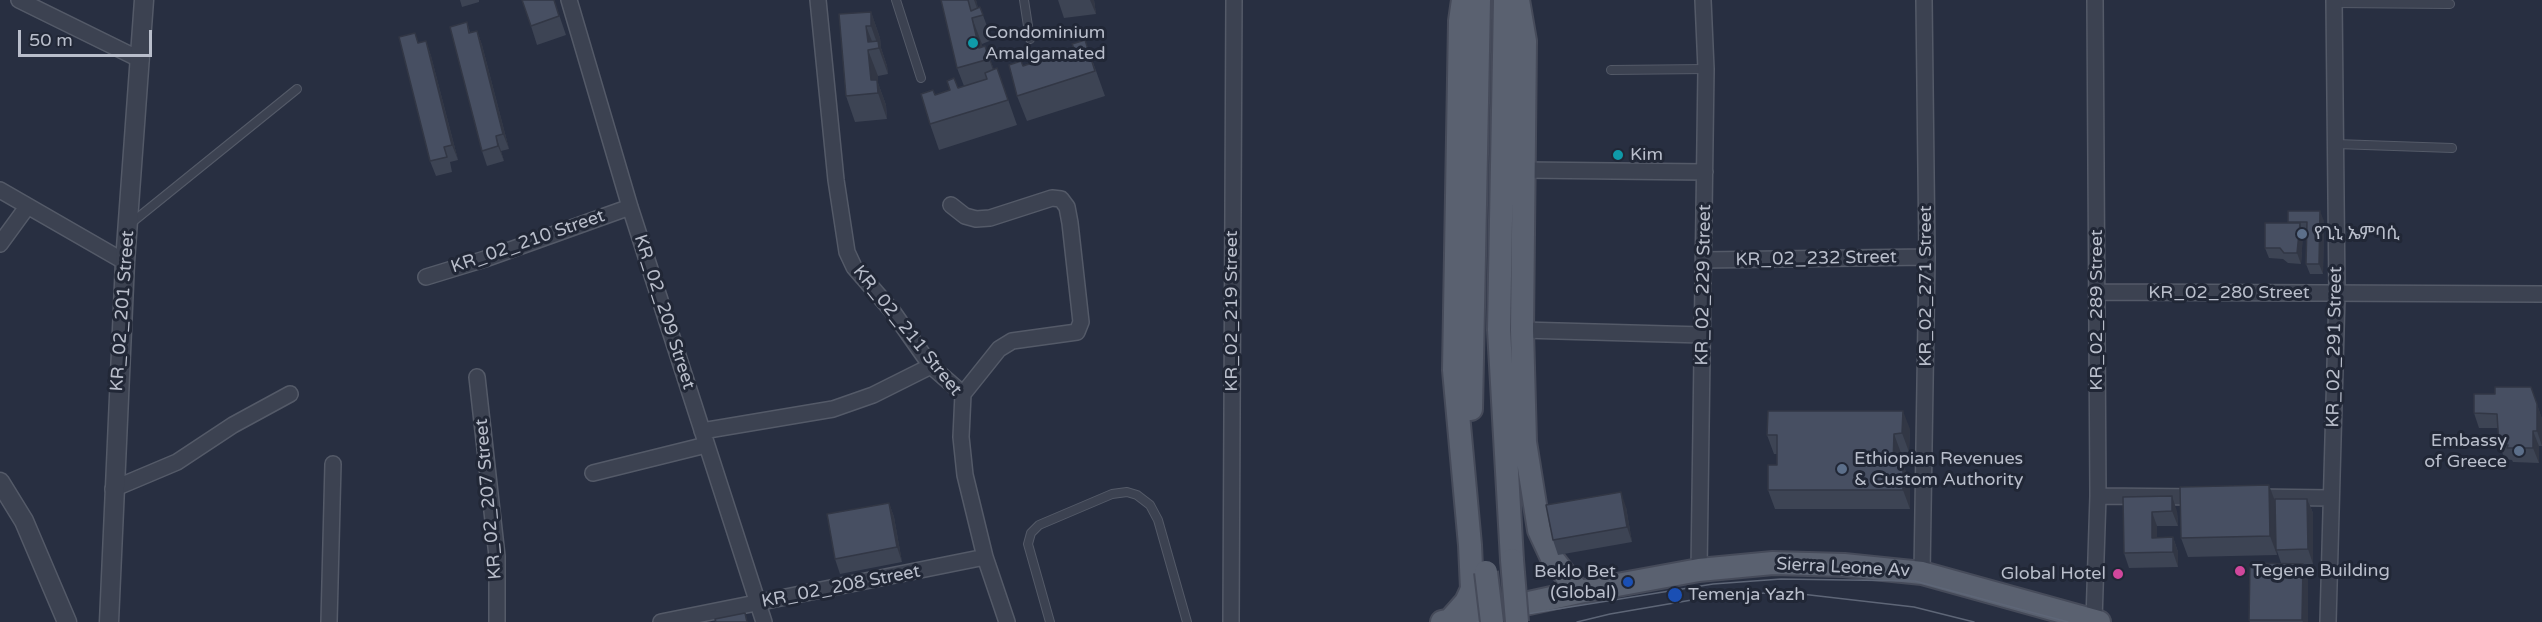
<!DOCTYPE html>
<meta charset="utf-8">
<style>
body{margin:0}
#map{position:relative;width:2542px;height:622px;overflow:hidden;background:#282f41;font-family:"Varela Round",sans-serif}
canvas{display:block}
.scale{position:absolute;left:18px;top:30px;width:134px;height:27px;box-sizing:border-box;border:3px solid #b9becb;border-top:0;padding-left:8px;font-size:18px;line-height:21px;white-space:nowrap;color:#b9becb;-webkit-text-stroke:4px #212736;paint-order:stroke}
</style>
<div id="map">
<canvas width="2542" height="622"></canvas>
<div class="scale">50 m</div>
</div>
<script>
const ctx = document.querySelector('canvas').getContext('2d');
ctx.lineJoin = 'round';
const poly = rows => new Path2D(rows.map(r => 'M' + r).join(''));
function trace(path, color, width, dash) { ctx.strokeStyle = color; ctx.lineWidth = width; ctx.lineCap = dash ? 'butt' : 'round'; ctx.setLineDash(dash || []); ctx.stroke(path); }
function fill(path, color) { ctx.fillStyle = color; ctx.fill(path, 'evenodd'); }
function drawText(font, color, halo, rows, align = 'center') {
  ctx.font = font + ' "Varela Round","Noto Sans Ethiopic",sans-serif'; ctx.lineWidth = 6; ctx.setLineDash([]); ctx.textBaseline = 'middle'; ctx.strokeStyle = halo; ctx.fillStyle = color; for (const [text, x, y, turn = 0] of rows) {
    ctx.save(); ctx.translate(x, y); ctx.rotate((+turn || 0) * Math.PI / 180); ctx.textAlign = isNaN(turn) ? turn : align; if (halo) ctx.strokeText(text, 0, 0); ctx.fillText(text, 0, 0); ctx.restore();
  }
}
const service = poly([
 [896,0,921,78],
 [1024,0,1030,39],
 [2334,3,2450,4],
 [1611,70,1706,69],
 [2336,144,2452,148],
 [130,224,297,89],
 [1050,622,1028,544,1031,533,1039,525,1112,494,1127,492,1137,495,1150,505,1158,520,1187,622]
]);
const minor = poly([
 [19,0,141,60],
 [569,0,630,207,764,622],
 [818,0,836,180,847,252,854,267,893,312,931,366,963,394,961,437,965,475,985,557,1007,622],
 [1524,170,1705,172],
 [0,190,125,262],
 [951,205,965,216,976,219,990,218,1052,198,1061,199,1067,207,1070,223,1081,322,1077,332,1012,341,999,349,963,394],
 [0,244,27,207],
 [1704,260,1927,257],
 [426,277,485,259,630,207],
 [2096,292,2542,294],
 [1522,330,1703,335],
 [477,377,497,556,497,622],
 [702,431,833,409,873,395,931,366],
 [593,473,706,445],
 [113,489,177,462,233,425,290,394],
 [2098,496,2200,497],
 [2254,497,2331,498],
 [1699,570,1706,69,1703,0],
 [1922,573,1927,257,1924,0],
 [2094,620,2098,496,2095,0],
 [329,622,333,464],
 [661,622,985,557],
 [1231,622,1234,0],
 [2328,622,2337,294,2334,0]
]);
const tertiary = poly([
 [0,482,24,521,67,622],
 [109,622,125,262,144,0]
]);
const primary = poly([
 [1505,0,1499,330,1512,560],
 [1518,0,1525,41,1522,330,1525,442,1539,530,1552,558,1579,592],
 [1471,409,1479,0],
 [1450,620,1466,602,1472,589,1470,545,1454,370,1460,21,1463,0],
 [1442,622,1579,592,1699,570,1773,563,1844,565,1922,573,2099,622]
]);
const tram = poly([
 [1477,622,1713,584,1781,579,1915,581,2068,622],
 [1577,622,1610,614,1715,596,1784,592,1914,607,1974,622]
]);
const primaryBridge = poly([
 [1512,560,1517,622],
 [1486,572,1492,622]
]);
const wall = poly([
 [460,0,479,0,479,2,462,7],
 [554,0,566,35,537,45,531,26],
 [941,0,976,0,978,8,980,7,992,40,982,44,982,47,985,46,994,70,997,68,1017,125,939,150,930,124,935,95,964,86,957,68],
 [1058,0,1094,0,1096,14,1064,18],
 [871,12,880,38,881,48,887,66,888,74,878,76,878,83,886,105,887,119,855,122,846,96],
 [467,22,470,32,477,31,482,45,509,149,501,151,504,161,487,166,482,151],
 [1085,40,1105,96,1027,121,1017,96,1021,61,1023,66,1038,62,1034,52,1046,59,1075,50],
 [426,41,431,56,458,160,450,162,452,172,436,176,430,161,419,43],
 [2324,221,2323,274,2310,274,2306,264,2307,232,2303,232,2301,264,2288,263,2283,259,2269,258,2265,248,2289,223,2288,222],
 [2531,387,2542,419,2542,446,2539,446,2539,463,2513,462,2512,460,2505,459,2499,445,2498,428,2479,428,2474,413,2495,394],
 [1910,429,1909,452,1901,453,1901,464,1903,464,1910,483,1910,509,1775,509,1768,490,1777,465,1777,454,1774,454,1767,435],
 [2123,497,2177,511,2178,526,2157,526,2157,538,2173,537,2178,552,2178,567,2129,568,2124,553],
 [2307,499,2313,513,2313,564,2303,564,2308,578,2308,622,2250,622,2249,620,2281,563,2277,551,2277,555,2188,557,2181,538,2275,502],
 [889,503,894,517,902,562,840,574,835,559],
 [1626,507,1632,542,1558,555,1553,540]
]);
const shadedWall = poly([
 [974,0,976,0,980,16],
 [1090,0,1094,0,1096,14],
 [871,12,880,38,881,48,887,66,888,74,871,26],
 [972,18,982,44,985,60,979,48],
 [866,26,875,49,868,42],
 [477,31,482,45,509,149,503,134],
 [426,41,431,56,458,160,452,145],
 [985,46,995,72,998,84,989,59],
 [868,50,878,76,878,83,886,105,887,119,878,93,871,80],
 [496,136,501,151,504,161,498,146],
 [2320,211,2324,221,2323,274,2319,264],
 [2300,223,2303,234,2301,264,2297,253],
 [2531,387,2542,419,2542,446,2537,431],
 [1903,411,1910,429,1909,452,1902,433],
 [2533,431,2539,446,2539,463,2533,448],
 [1894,434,1901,453,1900,483,1893,464],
 [1903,464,1910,483,1910,509,1903,490],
 [2269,485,2276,504,2277,555,2270,536],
 [1621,492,1626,507,1632,542,1627,527],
 [2172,496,2177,511,2178,526,2172,511],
 [2307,499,2313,513,2313,564,2308,549],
 [889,503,894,517,902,562,897,547],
 [2152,512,2157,526,2157,553,2152,538],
 [2173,537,2178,552,2178,567,2173,552],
 [2303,564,2308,578,2308,622,2303,622,2302,620]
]);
const building = poly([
 [522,0,554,0,559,16,531,26,522,0],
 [941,0,968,0,971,11,980,7,983,15,972,18,979,48,985,46,989,59,957,68,941,0],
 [871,12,871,26,866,26,868,42,878,41,879,48,868,50,871,80,877,80,878,93,846,96,839,14,871,12],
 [467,22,469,33,477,31,503,134,496,136,498,146,482,151,450,27,467,22],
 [415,33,418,43,426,41,452,145,444,147,447,157,430,161,399,37,415,33],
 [1085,40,1095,71,1017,96,1009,65,1021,61,1023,66,1038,61,1034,52,1042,49,1046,59,1075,50,1072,44,1085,40],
 [997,68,1008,100,930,124,921,94,933,90,935,95,950,90,947,81,954,78,958,88,987,79,985,73,997,68],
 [2288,211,2320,211,2319,264,2306,264,2307,222,2288,222,2288,211],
 [2265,223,2300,223,2297,253,2284,253,2280,248,2265,248,2265,223],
 [2495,387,2531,387,2537,404,2537,431,2533,431,2533,448,2507,448,2508,445,2499,445,2497,414,2474,413,2474,394,2495,394,2495,387],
 [1768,411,1903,411,1902,433,1894,434,1893,464,1903,464,1903,490,1768,490,1768,465,1777,465,1777,435,1767,435,1768,411],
 [2269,485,2270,536,2181,538,2180,487,2269,485],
 [1621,492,1627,527,1553,540,1546,505,1621,492],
 [2172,496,2172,511,2152,512,2152,538,2173,537,2173,552,2124,553,2123,497,2172,496],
 [2275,499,2307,499,2308,549,2276,550,2275,499],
 [889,503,897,547,835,559,827,514,889,503],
 [2250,563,2303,564,2302,620,2249,620,2250,563],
 [745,613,747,622,716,622,715,619,745,613]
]);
const markers = [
 [973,43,6,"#0f9aa8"],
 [1618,155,6,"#0f9aa8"],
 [2302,234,6,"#5c6f8a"],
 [2519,451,6,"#5c6f8a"],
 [1842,469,6,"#5c6f8a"],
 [2240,571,6,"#d1479c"],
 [2118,574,6,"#d1479c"],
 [1628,582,6,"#1a4fb4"],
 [1675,595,8,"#1a4fb4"]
];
const poiNames = [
 ["Condominium",985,33],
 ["Amalgamated",985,54],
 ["Kim",1630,155],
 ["የጊኒ ኤምባሲ",2314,234],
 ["Embassy",2507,441,"right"],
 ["of Greece",2507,462,"right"],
 ["Ethiopian Revenues",1854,459],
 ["& Custom Authority",1854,480],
 ["Tegene Building",2252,571],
 ["Beklo Bet",1616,572,"right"],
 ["(Global)",1616,593,"right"],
 ["Global Hotel",2106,574,"right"],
 ["Temenja Yazh",1688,595]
];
const streetNames = [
 ["KR_02_210 Street",528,242,-19],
 ["KR_02_232 Street",1816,259,-1],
 ["KR_02_229 Street",1704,285,-89],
 ["KR_02_271 Street",1926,286,-90],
 ["KR_02_280 Street",2229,293],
 ["KR_02_289 Street",2097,310,-90],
 ["KR_02_201 Street",123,311,-86],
 ["KR_02_219 Street",1232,311,-90],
 ["KR_02_209 Street",664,312,72],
 ["KR_02_211 Street",907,331,51],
 ["KR_02_291 Street",2335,347,-89],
 ["KR_02_207 Street",489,499,-95],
 ["Sierra Leone Av",1843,568,3],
 ["KR_02_208 Street",841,587,-11]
];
trace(service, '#545a68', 10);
trace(minor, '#545a68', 18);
trace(tertiary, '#545a68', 21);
trace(primary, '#464b5a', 26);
trace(service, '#3c4251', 8);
trace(minor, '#3c4251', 15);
trace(tertiary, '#3c4251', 18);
trace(primary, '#5a6170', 22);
trace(tram, '#5e6677', 1.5);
trace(primaryBridge, '#464b5a', 26, []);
trace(primaryBridge, '#5a6170', 22);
fill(wall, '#3d4454');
fill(shadedWall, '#323745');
fill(building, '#474f62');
trace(building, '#323745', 1.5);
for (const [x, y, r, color] of markers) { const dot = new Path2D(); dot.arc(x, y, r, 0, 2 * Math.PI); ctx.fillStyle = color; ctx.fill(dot); trace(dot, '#212736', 2); }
drawText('18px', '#b9becb', '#212736', poiNames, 'left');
drawText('18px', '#b9becb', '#212736', streetNames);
</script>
